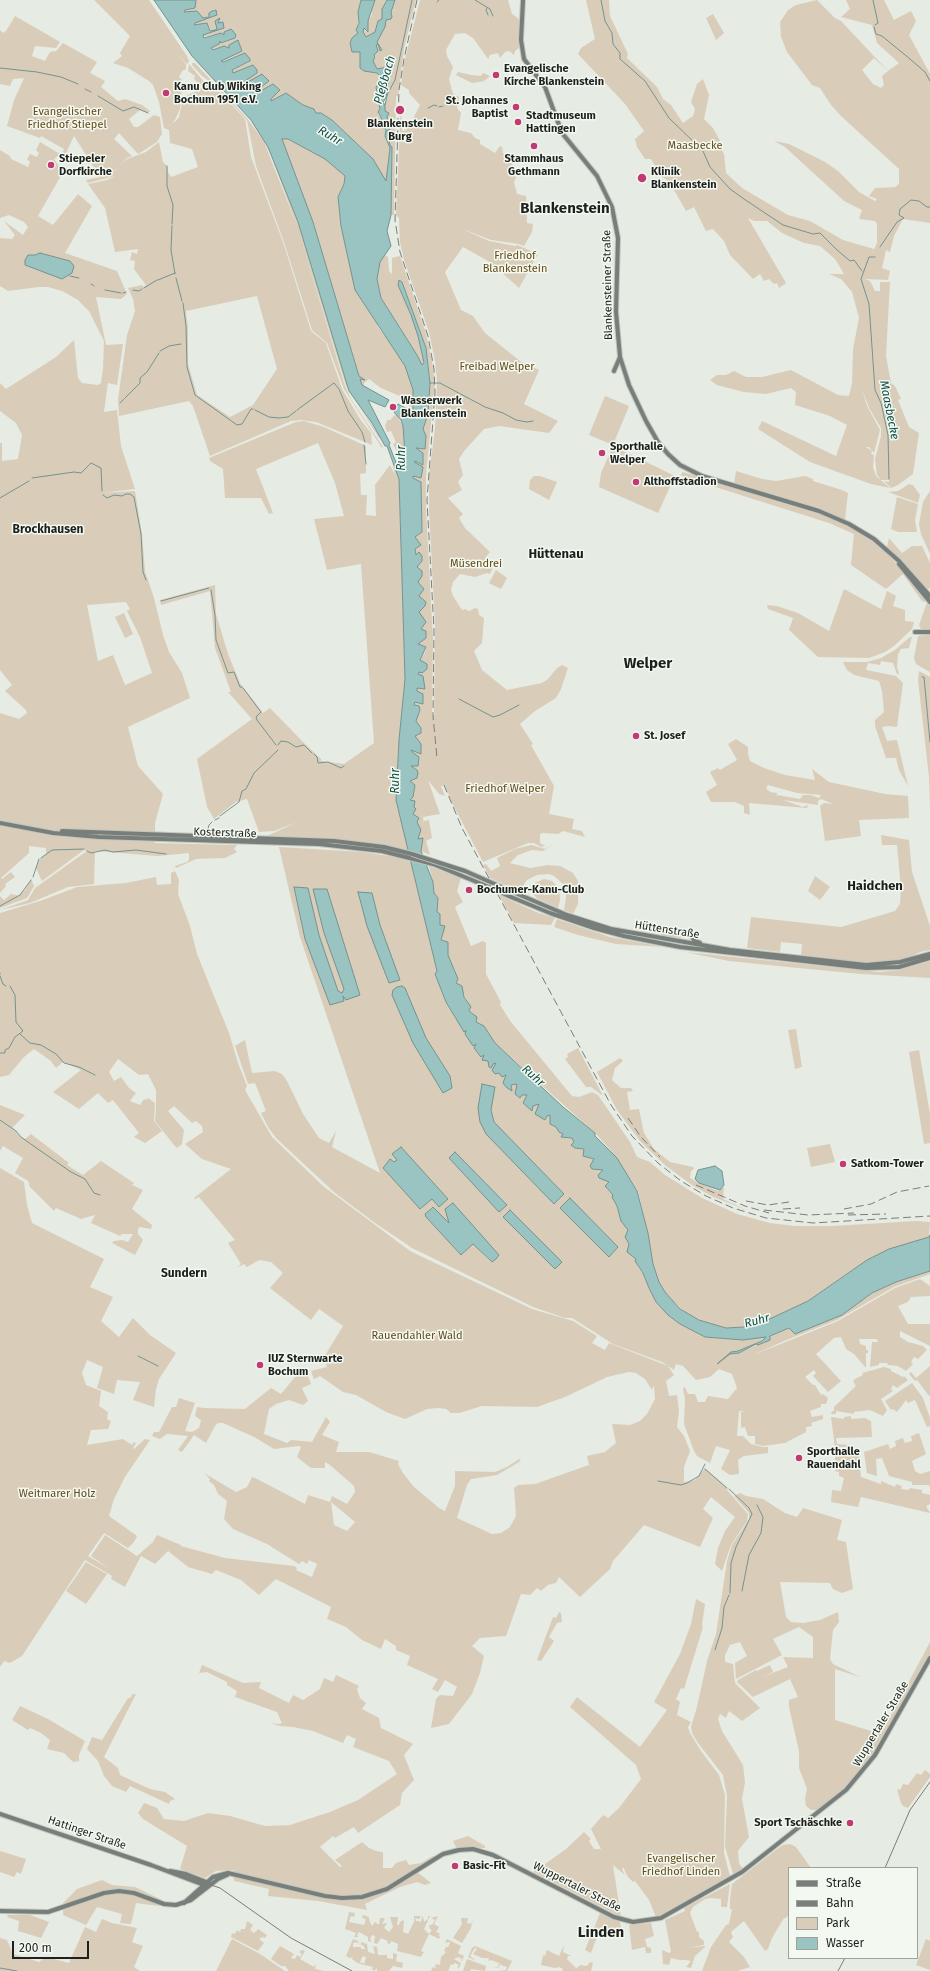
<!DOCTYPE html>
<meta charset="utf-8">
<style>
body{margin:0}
#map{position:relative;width:930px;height:1971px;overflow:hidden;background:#e6ebe3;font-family:"Fira Sans",sans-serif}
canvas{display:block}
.legend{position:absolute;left:788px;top:1867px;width:130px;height:92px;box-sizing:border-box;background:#f3f9f0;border:1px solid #9ea29c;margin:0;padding:5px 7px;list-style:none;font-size:12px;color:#1e201e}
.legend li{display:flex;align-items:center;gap:8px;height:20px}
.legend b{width:20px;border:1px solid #9ea29c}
.scale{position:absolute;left:12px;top:1941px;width:77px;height:18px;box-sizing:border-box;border:2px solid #1e201e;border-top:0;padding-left:5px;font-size:12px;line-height:14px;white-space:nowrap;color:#1e201e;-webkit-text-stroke:3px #f3f9f0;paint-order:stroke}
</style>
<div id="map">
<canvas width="930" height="1971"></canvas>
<ul class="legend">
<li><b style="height:5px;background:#787f7b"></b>Straße</li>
<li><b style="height:5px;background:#7b7e79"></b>Bahn</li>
<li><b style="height:11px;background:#d9cdb9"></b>Park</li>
<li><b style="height:11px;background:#9ac4c1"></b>Wasser</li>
</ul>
<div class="scale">200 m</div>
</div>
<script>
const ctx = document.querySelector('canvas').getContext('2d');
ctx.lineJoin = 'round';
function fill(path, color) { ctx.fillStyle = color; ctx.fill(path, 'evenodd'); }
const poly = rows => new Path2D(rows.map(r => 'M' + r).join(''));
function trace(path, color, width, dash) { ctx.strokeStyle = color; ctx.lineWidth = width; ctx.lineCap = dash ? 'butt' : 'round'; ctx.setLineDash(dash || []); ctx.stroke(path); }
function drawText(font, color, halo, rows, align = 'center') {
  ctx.font = font + ' "Fira Sans",sans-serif'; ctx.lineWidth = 3; ctx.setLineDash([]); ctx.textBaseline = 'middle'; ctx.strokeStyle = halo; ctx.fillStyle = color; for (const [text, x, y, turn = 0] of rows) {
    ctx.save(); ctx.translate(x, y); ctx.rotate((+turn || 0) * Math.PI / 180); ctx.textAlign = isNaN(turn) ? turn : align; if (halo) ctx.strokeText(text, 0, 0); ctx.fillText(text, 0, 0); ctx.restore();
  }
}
const green = poly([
 [94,0,149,0,187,56,189,61,187,64,176,53,186,64,186,69,182,71,179,77,182,80,179,88,182,82,180,109,175,120,170,125,164,128,159,102,153,85,149,81,128,68,113,63,122,56,120,53,130,36],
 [196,0,361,0,358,12,358,23,356,30,358,33,352,38,350,43,352,52,360,52,360,68,364,71,377,73,383,79,376,87,380,109,378,114,381,117,382,128,386,129,385,136,390,148,388,161,387,181,385,181,373,159,332,120,321,113,316,113,314,109,303,105,286,93,271,101,271,99,280,90,273,84,257,93,257,90,269,81,263,74,247,84,245,81,257,73,257,70,253,65,233,73,232,70,248,63,250,59,245,53,222,61,222,59,242,51,239,42,238,41,230,45,229,48,224,46,212,50,211,48,219,44,220,41,222,43,226,42,235,38,236,35,230,30,224,32,224,35,221,33,202,37,203,35,214,31,211,31,207,23,196,25,193,23,217,15,217,13,214,9,209,13,209,16,205,18,200,17,197,11,184,12,185,10,194,8],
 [375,0,387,0,382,9,382,19,378,21,375,32,366,37,363,32,364,28,365,31,368,32,368,21,372,15,372,7],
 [395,0,416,0,404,49,398,96,396,96,394,215,391,215,392,147,390,145,387,131,390,129,389,124,383,105,388,98,389,81,387,67,377,69,373,61,376,57,374,55,378,51,376,45,378,44,380,51,382,51,379,44,377,42,386,23,386,20,391,19,392,17,391,12],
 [420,0,508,0,512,14,519,19,520,47,515,51,514,55,509,51,505,52,500,58,498,53,490,55,488,59,473,38,465,33,455,34,446,50,447,56,453,67,449,79,453,94,459,97,457,108,461,113,458,130,471,133,475,138,480,140,480,144,495,153,500,146,502,147,503,153,513,165,512,172,516,178,514,182,517,194,526,196,527,223,533,224,532,232,524,246,519,244,491,240,460,228,489,241,515,246,517,245,538,254,519,288,490,262,463,247,445,272,461,310,473,316,485,333,520,361,539,370,524,404,558,421,549,433,499,426,484,429,464,451,459,459,463,475,458,482,462,490,448,498,463,514,459,518,465,528,490,552,485,558,493,567,490,574,487,573,475,577,460,574,453,582,451,590,453,596,462,610,465,609,469,611,475,608,478,609,479,615,484,618,482,643,474,651,482,670,507,690,542,683,548,679,557,668,562,665,568,668,561,689,556,698,535,711,520,724,533,744,531,745,554,786,549,814,574,819,572,829,582,831,585,837,563,831,558,834,542,833,540,835,540,843,545,846,541,847,534,843,528,843,483,862,451,801,445,785,441,786,445,796,439,794,428,780,440,814,423,817,424,824,424,821,429,820,432,838,426,841,430,855,421,851,423,839,418,839,413,814,414,800,410,800,413,797,415,787,410,781,413,780,417,770,411,766,417,766,411,749,415,736,421,728,416,721,420,710,414,705,415,702,423,704,423,694,417,691,417,688,425,689,417,674,420,660,426,650,418,644,423,620,418,612,425,606,419,596,424,589,418,581,422,576,417,567,422,561,416,555,415,549,420,545,415,537,422,532,421,482,413,478,413,476,421,478,422,467,414,463,415,461,423,465,416,448,425,449,426,436,423,429,430,404,430,380,426,348,402,282,398,285,411,315,418,336,423,358,424,363,421,365,417,355,381,298,377,279,377,269,383,254,388,257,389,271,392,274,392,258,400,256,426,333,432,361,435,382,426,475,426,509,433,639,432,716,436,713,434,713,435,627,429,509,429,475,435,428,437,382,435,361,429,332,404,260,400,242,399,218,396,215,401,103,402,131,406,130,411,123,420,105,409,93,409,90,401,85,404,63],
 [586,0,609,0,610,16,628,54,627,58,657,87,663,99,671,105,683,123,693,116,695,109,691,102,697,84,703,79,709,95,704,119,713,128,720,141,718,143,724,154,726,173,742,188,788,215,810,221,843,240,874,249,873,252,877,243,877,224,875,221,859,219,862,210,844,201,785,147,774,141,789,144,825,162,838,171,859,192,875,201,877,199,869,196,875,188,895,187,899,184,899,169,841,116,831,105,820,88,812,85,787,52,781,37,780,22,788,10,796,5,817,0,835,18,841,21,888,71,899,63,877,43,872,25,841,17,850,9,846,0,884,0,894,20,911,11,916,21,909,35,930,74,930,223,903,219,894,236,890,252,886,250,882,268,890,271,888,280,865,279,870,281,875,291,880,291,880,282,890,282,886,356,889,372,891,383,895,386,901,399,898,400,909,427,919,433,913,474,898,485,891,488,884,481,889,482,889,480,881,480,877,475,875,459,881,436,881,428,869,408,862,389,867,406,880,430,874,453,869,447,866,447,872,451,871,454,874,455,873,467,876,476,890,488,871,484,810,462,758,429,762,421,836,456,847,425,830,416,795,405,796,392,791,388,766,394,744,392,717,385,710,380,717,375,726,375,734,371,746,377,762,377,791,370,838,395,849,396,852,383,853,349,859,318,852,292,841,279,829,274,844,274,835,259,820,246,804,243,782,233,767,221,754,221,748,218,786,283,779,288,777,283,774,284,769,279,764,281,760,274,753,279,730,255,724,241,713,229,706,231,694,207,686,211,677,195,666,179,662,177,651,159,645,159,637,147,635,139,650,126,644,131,625,104,578,54,581,48,595,39],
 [874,58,888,71,882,76,884,85,881,88,873,84,862,70],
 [713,14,724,33,716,40,706,18],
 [15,16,60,42,56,48,35,46,32,56,45,61,50,52,56,51,63,43,97,62,90,73,105,81,101,87,113,97,118,101,125,99,142,105,150,111,148,113,140,110,129,119,134,127,138,127,154,115,160,117,162,134,157,142,138,154,119,133,114,139,132,156,127,158,112,173,100,177,74,136,65,155,63,152,64,149,41,136,40,138,7,126,14,100,24,78,13,79,10,86,0,84,0,30,3,33,6,31],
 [196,61,251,120,268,147,298,222,349,391,380,437,379,438,346,386,298,228,270,153,264,142,298,228,345,386,351,399,383,447,382,448,344,389,327,343,312,330,284,242,256,166,247,120,216,87,201,75,192,65,192,63,195,63,247,118,262,139,250,119],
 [189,64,205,83,216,88,245,119,251,157,283,242,311,331,326,343,342,389,360,419,371,433,372,445,316,422,301,420,291,421,210,456,193,406,189,401,119,416,118,399,121,378,127,335,135,311,133,299,128,288,142,285,143,287,146,285,134,269,135,261,130,260,132,252,137,254,138,249,115,252,105,208,88,184,107,180,115,176,88,183,86,180,109,175,127,159,146,152,159,142,163,162,167,166,168,172,171,177,198,167,192,149,170,143,169,130,164,128,176,121,179,117,183,98,203,87,194,79,195,76,188,71],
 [257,296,277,369,253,405,230,417,197,395,188,364,188,328,186,311],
 [458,72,471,75,481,76,483,73,490,76,484,81,472,83,456,75],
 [281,138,288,139,325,159,345,176,344,184,338,197,341,226,378,327,396,351,407,370,413,391,413,409,407,404,409,400,381,388,369,379,364,383,364,387,362,385,313,222],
 [40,142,60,154,54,159,63,172,38,216,53,225,78,194,92,206,65,253,117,271,127,294,121,299,96,297,106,345,123,344,117,385,108,383,104,412,117,410,121,446,135,489,101,493,135,491,142,534,145,571,154,598,163,635,169,652,182,673,190,698,128,727,138,766,163,794,155,823,155,843,237,845,234,849,237,852,225,858,196,859,176,868,175,866,187,862,189,860,189,853,158,856,95,851,94,884,68,887,30,903,0,910,28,900,35,888,87,851,84,850,42,881,36,868,40,859,46,854,46,848,29,846,29,853,1,878,2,879,11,872,15,877,5,884,6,886,0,893,0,713,19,719,27,713,26,710,5,691,12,685,0,670,0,443,2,443,2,461,18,459,22,435,16,423,0,411,0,383,6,389,56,357,74,340,78,378,82,383,98,385,101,383,103,369,104,341,89,311,78,300,62,291,48,287,39,287,8,291,0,286,0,238,12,239,15,235,4,221,23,235,28,227,24,222,9,215,0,218,0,150,10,156,11,159,28,167,30,162,27,159,30,154,37,157,39,153,36,150],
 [126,602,130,609,127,611,140,637,152,673,125,685,113,655,98,661,87,605],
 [605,396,629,406,613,445,589,435],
 [396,414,403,426,405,455,402,471,395,461,400,458,393,444,396,442,391,431,387,432,385,426,387,420,390,420],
 [304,421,324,427,366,446,366,473,360,474,361,495,367,495,366,515,376,516,375,485,390,465,395,475,392,462,399,479,405,679,399,740,396,800,408,845,407,850,366,842,267,836,297,822,274,831,259,832,247,799,236,802,214,819,207,807,197,759,252,719,228,692,231,692,215,648,210,591,161,605,160,600,215,585,216,614,228,654,240,683,263,713,270,708,303,742,321,759,321,761,344,764,374,743,361,564,327,570,314,519,344,516,335,483,318,443,256,469,273,513,269,514,261,498,225,498,223,469,210,461,209,458,296,422],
 [613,446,675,476,658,513,599,487,601,473],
 [736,471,762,479,776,481,805,476,813,479,813,481,842,490,848,493,845,520,819,508,734,484],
 [683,472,819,514,861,532,883,549,905,573,925,599,925,602,922,601,903,574,886,589,851,565,854,534,829,523,690,479,680,475],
 [534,476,540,476,557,482,549,500,529,489,530,480],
 [909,484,913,485,920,495,918,503,888,492,898,491],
 [930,491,930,554,921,534,919,524,923,502],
 [897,497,918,504,915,520,917,532,898,532,891,529],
 [889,538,902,553,912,546,922,546,930,563,930,587,928,590,887,547],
 [496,570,507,578,501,589,489,583],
 [844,589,881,609,887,591,896,596,893,606,905,610,905,621,914,622,912,629,894,646,885,652,869,658,818,657,789,630,793,618,768,609,767,605,777,606,798,613,829,631],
 [927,602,930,606,930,630,921,629,919,625],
 [124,613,133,634,125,638,115,617],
 [930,634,930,672,916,664,914,658,918,636],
 [910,637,912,637,909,648,901,649,898,654,897,667,899,674,897,674,893,663,881,661,880,665,868,663,866,670,896,676,903,683,897,727,888,726,882,727,887,741,897,740,908,786,899,770,896,758,886,758,875,726,875,720,884,712,882,691,879,681,854,675,847,670,843,662,867,662,881,658,895,650],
 [919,671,930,677,930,809,929,777,918,680],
 [736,739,748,747,748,754,750,761,764,768,785,775,815,780,812,769,829,782,885,794,908,796,909,818,859,820,861,836,825,841,820,806,824,803,833,804,821,799,818,801,818,805,783,800,803,807,808,805,807,808,749,803,750,815,744,813,744,806,735,802,711,802,706,792,717,785,710,772,718,768,720,770,737,760,728,744],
 [768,785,797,793,821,795,819,798,810,795,803,795,800,799,777,795,776,798,777,793,770,792,766,788],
 [881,835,909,840,912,872,930,926,930,950,920,952,908,958,899,960,862,963,801,955,802,944,781,942,780,952,747,948,751,917,841,927,895,911,900,904,901,890,897,845,882,845],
 [555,843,543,851,532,850,518,855,510,863,530,868,548,865,560,866,573,873,578,881,578,904,573,914,564,910,566,897,565,891,563,884,554,876,549,874,537,875,527,880,521,889,516,890,490,878,483,865,486,864,491,871,500,866,497,858,515,849,531,845,545,849],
 [279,847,363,852,395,857,411,862,437,971,435,974,446,1002,464,1032,467,1029,488,1061,496,1063,499,1073,507,1074,505,1085,512,1090,511,1085,517,1084,522,1095,528,1094,523,1103,532,1110,532,1106,540,1104,545,1120,547,1116,550,1115,559,1132,563,1134,563,1138,572,1138,574,1143,571,1144,575,1148,585,1149,587,1157,594,1159,603,1170,601,1178,609,1182,606,1188,613,1195,614,1202,617,1205,619,1214,628,1230,626,1240,629,1244,630,1254,636,1259,638,1267,643,1273,649,1288,656,1302,680,1324,705,1337,743,1340,767,1336,762,1341,738,1351,731,1352,717,1364,730,1354,739,1353,770,1339,769,1336,789,1328,795,1334,842,1315,872,1293,896,1282,930,1271,930,1274,894,1287,837,1320,784,1341,753,1355,838,1321,895,1288,920,1279,930,1286,930,1296,911,1297,908,1302,898,1306,908,1324,930,1324,930,1346,900,1331,900,1337,908,1342,923,1346,927,1350,918,1359,914,1357,911,1362,913,1364,906,1371,898,1366,888,1365,887,1363,879,1363,879,1365,870,1367,872,1342,878,1342,877,1339,859,1339,860,1344,866,1346,866,1350,868,1350,868,1353,866,1353,866,1368,854,1354,846,1349,841,1337,834,1338,816,1354,841,1381,828,1392,813,1376,816,1373,814,1370,805,1377,813,1385,815,1385,821,1395,823,1394,828,1398,826,1404,821,1404,821,1407,810,1411,812,1417,823,1415,823,1419,811,1423,812,1426,806,1427,806,1432,785,1443,763,1446,755,1444,755,1436,748,1436,745,1427,741,1428,741,1412,745,1411,739,1411,737,1436,743,1436,751,1444,763,1447,768,1447,768,1453,744,1456,738,1460,739,1474,730,1475,721,1469,730,1450,716,1446,710,1463,697,1456,694,1451,684,1424,685,1399,683,1388,685,1387,688,1394,695,1394,698,1402,705,1402,708,1396,728,1399,737,1388,732,1374,719,1369,710,1377,696,1380,683,1366,676,1364,674,1370,662,1362,613,1344,572,1318,565,1318,533,1307,412,1248,375,1223,335,1193,276,1138,268,1127,261,1113,266,1111,255,1083,248,1084,235,1046,245,1040,252,1073,275,1071,282,1074,287,1081,303,1114,319,1138,329,1143,336,1131,332,1147,380,1173,300,937],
 [570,1199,618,1247,609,1257,560,1208],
 [432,1207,449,1223,450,1221,499,1255,496,1259,491,1262,473,1244,461,1255,426,1217,425,1214],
 [510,1210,562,1262,555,1269,504,1217],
 [429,866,461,878,457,891,463,902,455,907,471,946,483,941,486,943,486,974,501,1002,500,1005,511,1022,572,1096,579,1097,592,1092,598,1095,630,1142,637,1157,650,1162,665,1175,702,1198,737,1214,770,1223,795,1226,832,1226,916,1221,930,1222,929,1237,876,1256,852,1270,808,1301,761,1323,744,1327,726,1328,707,1323,684,1312,665,1292,659,1282,653,1264,648,1233,638,1191,612,1152,597,1135,495,1043,484,1026,476,1022,476,1017,470,1012,467,1000,462,992,462,986,456,983,454,969,448,955,448,942,441,940,444,926,440,925,440,914,437,912,438,898,434,893,433,882],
 [175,871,179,880,178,894,190,926,197,954,229,1033,238,1063,247,1086,245,1090,272,1137,323,1186,410,1251,532,1309,573,1321,597,1336,592,1343,605,1350,609,1343,668,1366,674,1375,666,1381,669,1396,677,1395,679,1411,677,1427,684,1436,690,1451,684,1467,684,1482,695,1480,705,1468,727,1488,727,1490,748,1514,747,1521,731,1545,722,1571,715,1564,718,1548,725,1531,735,1517,711,1497,703,1509,713,1518,700,1547,644,1525,613,1561,610,1569,580,1597,559,1577,556,1583,548,1585,541,1591,537,1588,530,1595,521,1594,506,1636,480,1638,472,1646,484,1656,480,1673,472,1694,449,1724,431,1728,436,1699,440,1695,453,1696,457,1687,445,1680,438,1692,432,1689,438,1679,407,1665,410,1656,396,1650,396,1646,385,1639,381,1649,362,1640,346,1627,327,1619,331,1607,276,1579,259,1595,241,1580,216,1570,212,1574,188,1567,168,1551,155,1564,141,1556,125,1587,111,1579,112,1576,85,1560,22,1656,10,1663,4,1661,0,1667,0,1168,24,1182,27,1205,32,1223,104,1259,90,1287,113,1297,101,1321,119,1337,133,1318,150,1335,176,1353,159,1379,156,1389,154,1407,133,1400,140,1382,117,1380,114,1394,97,1388,103,1367,87,1360,82,1373,86,1385,101,1391,99,1406,108,1412,107,1419,111,1421,108,1429,91,1430,87,1445,123,1439,132,1445,134,1442,136,1443,133,1448,134,1449,145,1439,150,1440,125,1477,114,1499,109,1516,137,1536,134,1542,128,1548,104,1533,88,1556,110,1569,91,1556,105,1535,137,1556,153,1542,157,1535,181,1545,181,1546,225,1558,294,1566,297,1568,296,1570,312,1577,317,1564,309,1560,307,1564,302,1561,299,1564,267,1544,233,1529,224,1519,227,1501,218,1494,214,1485,209,1481,210,1479,204,1473,236,1492,247,1487,252,1477,257,1479,305,1504,308,1495,330,1502,332,1496,347,1504,355,1492,354,1486,330,1465,325,1462,325,1468,311,1468,297,1457,301,1447,299,1446,274,1449,254,1437,223,1423,218,1423,215,1426,206,1443,194,1435,182,1452,178,1450,188,1436,167,1434,160,1439,152,1436,154,1432,159,1432,172,1407,176,1407,179,1398,195,1403,185,1431,192,1432,199,1428,201,1420,195,1416,197,1407,204,1408,245,1409,271,1388,281,1394,295,1377,306,1370,311,1384,302,1388,308,1401,303,1405,289,1400,276,1404,269,1409,264,1434,287,1443,291,1440,312,1442,326,1417,330,1422,322,1435,339,1442,336,1452,369,1452,399,1461,398,1464,403,1473,413,1486,439,1508,445,1511,455,1486,455,1471,495,1472,507,1467,521,1458,519,1462,497,1475,471,1479,467,1485,457,1518,492,1534,501,1533,510,1527,516,1516,514,1488,518,1485,535,1484,589,1465,587,1456,605,1452,616,1443,612,1424,630,1425,640,1421,647,1414,655,1399,654,1385,652,1390,645,1379,636,1373,629,1372,607,1377,565,1397,537,1407,482,1406,459,1413,451,1413,446,1409,438,1408,427,1409,405,1419,386,1412,356,1395,343,1392,320,1376,314,1379,311,1371,327,1367,324,1357,343,1326,319,1309,311,1320,270,1288,283,1273,271,1262,259,1260,247,1267,244,1264,237,1268,241,1264,228,1243,235,1240,199,1197,195,1199,194,1198,231,1169,202,1159,185,1144,203,1132,202,1126,196,1121,192,1123,174,1106,168,1111,184,1130,182,1144,177,1148,174,1145,155,1121,156,1109,156,1090,148,1074,139,1075,118,1059,109,1072,114,1081,121,1077,129,1088,136,1093,130,1101,140,1105,144,1099,146,1100,148,1098,155,1103,154,1121,162,1131,145,1143,134,1137,139,1133,113,1100,108,1103,98,1093,79,1109,53,1092,81,1070,63,1062,56,1068,51,1061,34,1049,24,1057,9,1075,0,1077,0,913,43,900,77,887,126,883,156,877,157,885,171,884,171,873],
 [331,1502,355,1522,347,1531,334,1525],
 [815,876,830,887,820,900,808,891],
 [31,879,34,886,27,898,0,908,0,896,4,900,11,894,20,896,19,895,25,890],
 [544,879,552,881,559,888,560,900,558,908,538,899,532,893,535,883],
 [499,895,536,912,555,918,551,925,514,923],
 [557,919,610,937,664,947,616,944,578,935,554,927],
 [661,927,679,928,682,931,682,936,680,938,661,936],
 [685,952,880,972,900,970,930,961,930,978,861,974,788,967,729,961],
 [796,1029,802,1067,795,1069,788,1030],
 [578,1048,589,1069,603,1096,591,1087,586,1087,565,1059,568,1057,567,1054],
 [919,1050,930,1114,930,1143,924,1144,909,1052],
 [620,1058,623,1061,615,1068,612,1080,621,1088,631,1088,633,1091,627,1092,630,1110,639,1109,644,1133,654,1149,670,1162,693,1167,694,1169,691,1171,690,1178,697,1182,718,1191,724,1187,723,1199,749,1211,711,1196,692,1185,666,1166,640,1141,617,1110,597,1072],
 [0,1105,25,1115,12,1128,21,1137,25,1139,31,1134,69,1163,67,1165,83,1175,101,1161,134,1183,132,1185,143,1190,132,1209,152,1225,151,1229,140,1227,138,1229,138,1234,143,1240,135,1255,112,1243,114,1241,122,1240,128,1242,133,1234,122,1234,120,1236,91,1223,95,1215,81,1219,56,1208,54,1211,30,1187,28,1181,15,1173,23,1158,3,1146,0,1151],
 [830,1144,835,1162,811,1167,807,1148],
 [930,1366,930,1395,929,1396,917,1380,915,1381,909,1374,911,1372,916,1378],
 [884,1367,891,1369,891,1371,903,1377,904,1376,908,1380,897,1388,893,1385,891,1389,893,1391,881,1399,887,1410,883,1416,870,1410,854,1412,854,1414,836,1411,836,1414,831,1414,832,1411,834,1411,834,1407,856,1386,853,1381,855,1379,863,1375,862,1373],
 [912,1383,923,1398,930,1418,930,1426,927,1427,915,1400,908,1403,906,1400,897,1412,893,1409,891,1410,885,1401],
 [851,1416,851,1419,865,1418,871,1421,872,1437,836,1438,837,1444,849,1445,849,1447,835,1447,831,1417,844,1419,844,1417],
 [919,1433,926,1454,912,1461,915,1471,920,1474,930,1471,930,1488,929,1485,912,1485,912,1482,889,1476,882,1458,876,1459,877,1476,867,1473,864,1452,888,1444,890,1449,896,1446,895,1441,903,1438,905,1443,912,1441,911,1436],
 [835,1450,858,1451,861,1477,881,1484,881,1481,895,1487,896,1484,902,1486,901,1489,908,1490,910,1488,922,1490,922,1493,930,1495,930,1504,926,1506,930,1513,861,1497,858,1507,831,1502,832,1490,841,1491,844,1478,839,1476,839,1472,835,1471],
 [740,1493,746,1496,763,1499,785,1513,797,1517,803,1508,842,1520,837,1540,846,1542,853,1589,842,1593,833,1589,830,1583,780,1582,786,1617,791,1622,803,1623,820,1620,838,1612,839,1622,833,1630,830,1659,833,1664,860,1677,835,1669,835,1720,881,1734,930,1642,930,1654,885,1736,882,1735,884,1737,865,1766,850,1784,818,1810,811,1810,806,1806,805,1798,807,1789,799,1768,799,1751,789,1707,789,1700,798,1697,790,1679,753,1697,737,1682,738,1680,756,1670,759,1674,757,1671,770,1665,773,1672,762,1677,788,1667,783,1657,813,1658,813,1637,799,1627,773,1639,782,1655,736,1679,735,1663,747,1656,740,1642,730,1645,725,1655,725,1662,733,1664,735,1683,760,1708,742,1721,729,1711,726,1718,720,1714,718,1719,722,1731,743,1765,745,1782,742,1799,749,1837,738,1851,739,1863,743,1869,733,1874,725,1846,727,1796,723,1775,698,1743,692,1733,691,1727,697,1707,707,1661,716,1634,727,1561,732,1545,749,1519,749,1513,734,1496],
 [86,1562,107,1574,86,1604,66,1591],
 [696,1599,705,1604,702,1625,703,1627,684,1689,681,1688,676,1699,680,1702,677,1715,691,1722,688,1727,690,1733,701,1751,719,1775,725,1795,724,1853,730,1876,663,1916,656,1917,649,1900,635,1881,633,1882,628,1877,623,1867,622,1869,625,1875,613,1865,621,1917,534,1872,534,1867,545,1867,545,1864,566,1849,584,1832,591,1839,589,1841,594,1849,601,1849,591,1829,603,1815,608,1818,619,1808,641,1779,636,1765,570,1707,577,1697,640,1747,667,1710,654,1702,680,1654,691,1624],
 [559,1612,561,1613,562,1622,557,1623,549,1637,554,1641,541,1661,537,1660,553,1617,556,1618],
 [202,1665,243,1683,261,1682,259,1688,289,1703,293,1695,303,1700,320,1689,324,1678,333,1682,336,1675,359,1686,357,1689,360,1698,366,1703,362,1709,379,1718,381,1728,413,1744,404,1755,414,1780,402,1793,400,1805,358,1833,354,1827,335,1838,333,1836,320,1847,340,1867,342,1866,335,1860,362,1842,369,1848,376,1851,383,1852,383,1868,392,1868,396,1863,406,1860,409,1865,421,1863,433,1856,437,1856,417,1872,431,1883,425,1885,417,1882,400,1887,365,1904,367,1910,318,1901,268,1896,269,1889,234,1881,233,1870,216,1871,205,1878,180,1869,187,1846,143,1819,138,1813,144,1803,157,1808,164,1819,184,1821,208,1813,230,1816,265,1826,290,1825,330,1812,358,1800,397,1774,389,1761,353,1747,356,1739,347,1735,343,1743,313,1731,293,1727,280,1726,270,1723,279,1724,282,1723,277,1712,235,1697,237,1691,227,1685,227,1682,207,1672,199,1673],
 [133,1694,136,1694,104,1757,118,1768,120,1775,150,1789,165,1792,175,1799,170,1801,169,1804,130,1786,126,1792,112,1786,104,1776,98,1761,87,1749,92,1737,102,1740,128,1698,130,1698],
 [20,1706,48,1719,85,1741,79,1755,79,1761,73,1762,64,1753,47,1749,50,1740,41,1733,30,1728,28,1730,12,1720],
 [925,1770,930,1774,930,1777,908,1808,903,1806,901,1803,897,1789,900,1790,903,1784,908,1785,917,1773,921,1775],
 [468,1836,485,1846,485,1848,456,1847,453,1841],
 [790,1844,796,1847,811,1868,789,1868,789,1914,786,1918,784,1918,772,1938,768,1949,765,1951,744,1921,731,1932,733,1937,729,1942,744,1957,750,1967,737,1971,702,1971,711,1947,726,1925,729,1924,732,1909,730,1909,730,1899,732,1884,777,1849,783,1845],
 [0,1851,26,1859,21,1874,17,1872,14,1877,0,1872],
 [102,1880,112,1885,135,1887,162,1900,159,1906,136,1903,131,1924,120,1923,122,1914,97,1907,86,1925,63,1915,63,1903,77,1889],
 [730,1884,727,1907,721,1907,721,1899,710,1898,705,1899,693,1907,690,1913,697,1932,699,1932,699,1937,704,1941,704,1945,688,1948,705,1946,705,1947,695,1956,691,1968,686,1967,691,1961,686,1960,679,1960,671,1958,669,1965,663,1964,662,1950,669,1953,671,1952,665,1920,685,1911,684,1908],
 [349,1912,355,1913,354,1917,351,1916,349,1922,364,1925,366,1919,362,1918,363,1915,369,1917,369,1920,372,1926,375,1922,379,1925,380,1918,385,1918,382,1924,387,1923,384,1928,389,1932,393,1927,390,1917,398,1917,397,1925,399,1925,400,1922,404,1920,403,1932,408,1934,414,1922,414,1916,421,1916,419,1919,415,1918,416,1921,419,1921,420,1923,423,1916,424,1922,428,1919,428,1916,430,1916,424,1929,429,1934,432,1930,430,1929,429,1925,432,1925,435,1920,431,1918,438,1916,434,1924,439,1927,436,1932,441,1934,438,1935,440,1937,439,1939,429,1934,421,1951,424,1952,421,1957,397,1951,398,1944,391,1941,390,1944,387,1943,388,1941,381,1938,377,1944,374,1943,375,1936,372,1935,370,1939,372,1942,368,1941,368,1937,359,1932,357,1935,358,1937,354,1937,356,1933,345,1929],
 [600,1913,620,1921,622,1937,600,1929,591,1953,585,1950],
 [8,1915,30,1915,49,1922,41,1938,18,1931,19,1921,7,1917],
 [461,1918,468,1918,467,1923,471,1924,473,1918,471,1928,462,1943,453,1938,462,1924],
 [102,1919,112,1923,137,1928,132,1942,143,1946,134,1967,140,1971,0,1971,0,1938,7,1940,13,1954,39,1962,46,1957,69,1963,85,1927,96,1932],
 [247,1921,253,1925,250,1930,254,1933,258,1929,267,1935,265,1938,263,1937,259,1939,264,1943,258,1951,231,1937,232,1933,235,1934,237,1930,240,1932,241,1929,245,1929],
 [651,1923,654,1936,645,1939,647,1947,651,1948,651,1953,646,1953,645,1947,632,1950,629,1925],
 [232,1939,260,1954,285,1971,216,1971],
 [353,1939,358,1941,359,1945,357,1942,353,1943,353,1947,361,1947,361,1949,365,1949,364,1946,361,1945,361,1942,367,1944,368,1952,375,1954,373,1946,377,1947,378,1955,387,1955,387,1958,393,1959,393,1953,397,1954,396,1961,403,1963,402,1968,393,1966,389,1971,377,1971,377,1968,374,1971,372,1969,373,1967,360,1964,361,1962,364,1964,366,1957,363,1956,359,1964,352,1959,353,1957,350,1958,346,1956],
 [447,1939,461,1946,458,1953,464,1956,462,1961,461,1961,462,1959,458,1957,454,1959,461,1963,459,1968,457,1967,459,1965,455,1963,453,1965,451,1964,448,1971,431,1971,433,1967,438,1969,435,1967,436,1964,440,1965,441,1957,446,1952,444,1951,446,1947,448,1947,450,1943,449,1942,445,1943],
 [926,1939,930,1941,930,1970,916,1965],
 [564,1945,563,1952,571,1956,568,1956,567,1959,576,1968,575,1970,580,1965,587,1966,590,1962,593,1963,591,1971,562,1971,563,1969,559,1967,555,1968,541,1965,543,1955,545,1956,547,1950,559,1956],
 [280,1946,294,1954,291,1958,295,1959,297,1955,300,1957,302,1954,299,1952,302,1950,305,1951,300,1959,314,1967,316,1963,315,1969,324,1971,289,1971,285,1966,281,1966,271,1959],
 [475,1946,512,1961,507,1971,499,1970,506,1970,507,1967,501,1965,501,1963,498,1968,494,1967,498,1967,499,1963,491,1960,488,1961,489,1958,482,1958,473,1954,477,1949,475,1948,470,1956,476,1961,468,1957,472,1948],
 [467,1959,486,1966,485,1971,471,1969,470,1971,463,1971]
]);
const water = poly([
 [154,0,196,0,195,8,185,10,184,12,197,11,203,18,209,17,209,13,212,11,216,10,217,15,195,23,194,25,207,23,210,31,215,30,217,29,215,21,220,18,218,23,223,22,224,28,203,35,204,38,221,33,224,35,224,32,231,29,233,31,236,35,235,38,221,43,220,41,219,44,211,48,213,50,224,46,229,48,229,45,238,40,242,51,221,61,223,62,245,53,250,59,250,61,232,70,233,73,253,65,257,70,257,73,245,81,246,83,262,74,269,81,257,90,257,93,273,84,280,90,271,99,271,101,286,93,303,105,314,109,316,113,321,113,332,120,373,159,386,181,390,148,385,136,386,129,382,128,381,117,378,112,380,109,376,87,383,79,377,73,364,71,360,68,360,52,352,52,350,43,352,38,358,33,356,30,359,23,358,12,361,0,375,0,368,21,368,32,364,28,363,32,366,37,375,32,378,21,382,19,382,9,387,0,395,0,391,12,392,17,391,19,386,20,385,27,377,42,382,50,380,51,378,44,376,45,378,51,374,55,375,57,373,61,377,69,387,67,389,81,386,98,383,102,385,106,385,111,389,113,387,117,390,129,387,131,390,145,392,147,391,215,387,231,391,246,380,262,377,279,381,298,417,355,422,365,424,363,423,358,418,336,411,315,398,285,399,280,402,282,426,348,430,383,428,414,423,429,426,436,425,449,416,448,423,453,423,465,415,461,414,462,423,467,421,478,413,476,413,478,421,482,422,532,415,537,421,545,415,549,416,555,419,552,422,556,422,561,417,567,422,571,422,576,418,582,424,589,419,596,426,602,425,606,419,612,426,622,421,629,426,631,426,638,418,644,426,647,420,660,427,664,427,669,422,673,419,672,418,674,423,676,425,689,417,688,417,691,423,694,423,704,415,702,414,705,419,706,420,710,416,721,421,728,421,733,415,736,421,744,421,754,411,750,412,752,419,757,418,766,411,766,417,770,418,773,417,778,410,781,415,785,413,797,410,800,415,801,414,807,416,809,413,814,419,818,417,822,421,830,418,839,423,838,421,851,433,882,434,893,438,898,437,912,440,914,440,925,445,926,441,940,448,942,448,955,458,979,456,983,462,986,464,997,471,1007,469,1010,470,1012,477,1017,476,1022,484,1026,495,1043,563,1107,595,1133,595,1136,617,1158,637,1191,648,1233,653,1264,659,1282,665,1292,680,1309,699,1320,726,1328,744,1327,761,1323,808,1301,867,1260,889,1249,929,1237,930,1235,930,1271,896,1282,872,1293,842,1315,795,1334,789,1328,770,1336,770,1340,758,1345,756,1344,739,1353,730,1354,717,1364,731,1352,738,1351,762,1341,766,1337,743,1340,705,1337,680,1324,668,1315,656,1302,649,1288,643,1273,635,1261,636,1259,627,1252,629,1244,625,1237,628,1230,621,1221,617,1206,612,1197,613,1195,605,1186,609,1182,599,1178,598,1175,603,1170,592,1169,590,1166,594,1159,583,1156,584,1149,575,1148,571,1145,574,1142,572,1138,561,1137,563,1134,559,1132,556,1127,550,1124,550,1115,547,1116,545,1120,535,1114,539,1104,533,1106,532,1111,523,1103,527,1095,522,1095,520,1098,515,1094,517,1084,511,1085,512,1091,506,1087,503,1083,506,1075,502,1077,499,1073,495,1074,492,1070,496,1063,493,1064,491,1068,489,1067,488,1061,482,1060,484,1055,481,1057,474,1048,476,1044,473,1046,465,1034,466,1030,464,1032,446,1002,435,974,437,971,396,800,399,740,405,679,399,479,387,446,385,446,372,423,349,391,298,222,268,147,251,120,192,56,154,0],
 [282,139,288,139,325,159,345,176,344,184,338,197,341,226,355,290,405,366,413,390,413,412,398,404,394,412,401,420,403,426,405,455,402,471,397,465,389,445,390,443,368,400,385,407,389,400,362,385,360,379,365,380,359,376,313,222,282,139],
 [40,253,70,261,74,266,72,273,62,279,25,265,25,260,28,255,35,255,40,253],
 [294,887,308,888,319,935,338,991,342,993,344,989,324,933,313,889,327,889,360,995,346,1000,343,996,344,1001,330,1005,305,939,294,887],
 [358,892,372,893,380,925,400,980,389,983,367,926,358,892],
 [402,986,405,988,426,1038,450,1076,452,1088,443,1093,413,1043,392,995,393,990,397,987,402,986],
 [482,1084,495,1087,491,1110,494,1122,564,1194,554,1204,486,1134,480,1122,478,1108,482,1084],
 [401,1147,448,1199,439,1207,432,1199,420,1209,383,1168,390,1159,394,1162,397,1160,392,1154,401,1147],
 [455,1152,507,1205,499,1212,449,1158,455,1152],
 [715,1166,722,1171,724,1185,720,1190,699,1183,695,1179,698,1170,715,1166],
 [570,1198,618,1247,609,1257,560,1208,570,1198],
 [453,1203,499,1255,496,1259,492,1262,473,1244,461,1255,426,1217,425,1214,433,1207,449,1223,445,1209,453,1203],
 [510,1210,562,1262,555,1269,503,1217,510,1210]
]);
const stream = poly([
 [475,0,490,9,493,16],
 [601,0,605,21,612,33,613,44,620,53,620,59,645,81,669,118,700,148],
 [873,0,878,23,875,25],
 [437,2,439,0],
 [487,8,486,10,488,15],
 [874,27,876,34,882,36,910,59],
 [910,59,925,72,930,81],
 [0,68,37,72,61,77,78,84],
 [85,89,91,92],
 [98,96,123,111,134,107,148,113],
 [385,105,388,93,395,80,412,0],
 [439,107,443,106],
 [428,108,434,105,437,106],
 [703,151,710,167,730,189,744,199,783,225,813,234,820,233,836,249,850,261,854,260,862,271],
 [167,166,167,186,173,205,172,224],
 [172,226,171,250,175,274],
 [880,247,897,222,904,218,899,215,900,209,905,205,911,200,919,201,927,207,930,207],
 [875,257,869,257,861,279,869,304,875,390,881,403,888,435,889,479],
 [70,276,79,278],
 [176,278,182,301],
 [158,280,175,273],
 [91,284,94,286],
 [144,288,157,280],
 [105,290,121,293],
 [133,290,139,291,142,289],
 [123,293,126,292],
 [183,303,186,326,187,367,195,395,237,425,242,424,251,409,253,409],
 [160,351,169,346,181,344],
 [430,383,440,383,485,407,503,413,516,420,527,422,533,421],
 [125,398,140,383,140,378,147,372,159,353],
 [120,403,124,399],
 [255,410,269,417,279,418,288,417,296,411],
 [297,410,334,383,339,389,348,411,362,432,365,442],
 [364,445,366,464],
 [32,478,74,472,81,473,91,463,101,468,102,491],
 [103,495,107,498,114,495,122,496,126,494,130,494,134,497,141,534,143,572,146,580],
 [0,498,29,481],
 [211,590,215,615,216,640,228,673,234,672,240,687,242,687],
 [161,601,209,588],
 [922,677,924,677,930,742],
 [243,688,261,712,256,717,257,720,276,745],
 [459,699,493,717,500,715,519,705],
 [278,745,281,741,288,742,296,747,304,745,312,753],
 [314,754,317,757,318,763,328,762,341,768,344,766],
 [220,816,239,802,242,791,246,789,254,773,278,750],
 [215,820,219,818],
 [207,833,209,825,212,822],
 [87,851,91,853,105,850,113,852,136,850,166,854],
 [41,858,52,850,84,849],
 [33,877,39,859],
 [0,906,20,895,31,880],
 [0,973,0,974],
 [0,976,3,984,6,986],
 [20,1034,30,1043,41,1045,56,1054,64,1063,79,1067,95,1075],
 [0,1053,5,1053,5,1050,9,1048,15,1037,23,1031,16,1022,15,995,10,986],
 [0,1120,16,1131,21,1137,35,1147,71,1172,85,1179,94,1193,100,1195],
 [138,1356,158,1366],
 [705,1469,727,1488],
 [658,1481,681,1485,687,1483,699,1476,705,1464],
 [729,1489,749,1508,752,1514,736,1547,731,1563,730,1593],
 [742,1591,749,1555,761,1533,763,1517,757,1505],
 [715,1650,722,1628,724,1607,729,1595],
 [0,1968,17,1971]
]);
const major = poly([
 [523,0,521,40,524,59,545,87,562,133,597,176,612,207,618,238,616,312,620,357,629,385,646,421,658,442,668,454,680,465,702,476,819,511,849,524,874,539,899,561,930,596],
 [614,371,620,357],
 [899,564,930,602],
 [915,632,930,632],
 [0,823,53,833,99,837,319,844,382,851,433,864,489,887],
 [62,831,334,841,384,847,412,854],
 [513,892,567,915,611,929,730,950,866,965,900,962,930,954],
 [511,897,550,913,594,928,624,936,680,947,866,968,899,967,930,958],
 [689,934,694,940,700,943],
 [0,1814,151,1865,204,1885],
 [170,1871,186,1874,209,1883],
 [184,1903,213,1877,228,1873,325,1896,342,1898,362,1897,387,1889,443,1854,459,1850,473,1849,493,1855,614,1917,633,1922,661,1918,742,1872,846,1790,875,1755,930,1658],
 [0,1911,48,1912,104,1893,119,1891,134,1893,164,1904,176,1905,191,1900,218,1879,227,1875]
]);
const tram = poly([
 [0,1814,220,1888,291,1938,352,1971],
 [885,1868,910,1810,930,1782],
 [838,1971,845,1958]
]);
const rail = poly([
 [417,0,404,59,399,90,395,220,400,252,428,336,434,369,435,393,427,500,434,630,433,716,437,758],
 [444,785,462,828,611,1105,632,1136,658,1163,681,1181,706,1196,733,1208,766,1218,813,1223,930,1216],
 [628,1118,641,1137,660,1157],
 [696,1185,745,1206,769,1213],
 [746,1201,768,1205,789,1202],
 [783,1209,800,1208],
 [844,1209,871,1204,897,1192,929,1186],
 [764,1210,808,1215,854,1213],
 [848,1215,886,1214]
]);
const majorBridge = poly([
 [412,854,465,871,513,892],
 [489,887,511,897]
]);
const markers = [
 [496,75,4,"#c23974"],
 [166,93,4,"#c23974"],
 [516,107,4,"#c23974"],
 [400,110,5,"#c23974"],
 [518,122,4,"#c23974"],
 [534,146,4,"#c23974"],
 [51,165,4,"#c23974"],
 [642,178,5,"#c23974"],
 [393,407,4,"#c23974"],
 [602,453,4,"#c23974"],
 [636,482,4,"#c23974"],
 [636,736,4,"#c23974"],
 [469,890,4,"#c23974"],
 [843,1164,4,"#c23974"],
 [260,1365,4,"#c23974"],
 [799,1458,4,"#c23974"],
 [850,1823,4,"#c23974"],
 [455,1866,4,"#c23974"]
];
const poiNames = [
 ["Evangelische",504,69],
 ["Kirche Blankenstein",504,82],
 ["Kanu Club Wiking",174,87],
 ["Bochum 1951 e.V.",174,100],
 ["St. Johannes",508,101,"right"],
 ["Baptist",508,114,"right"],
 ["Stadtmuseum",526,116],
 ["Hattingen",526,129],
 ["Blankenstein",400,124,"center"],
 ["Burg",400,137,"center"],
 ["Stiepeler",59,159],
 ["Dorfkirche",59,172],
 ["Stammhaus",534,159,"center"],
 ["Gethmann",534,172,"center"],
 ["Klinik",651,172],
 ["Blankenstein",651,185],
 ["Wasserwerk",401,401],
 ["Blankenstein",401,414],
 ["Sporthalle",610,447],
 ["Welper",610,460],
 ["Althoffstadion",644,482],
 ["St. Josef",644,736],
 ["Bochumer-Kanu-Club",477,890],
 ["Satkom-Tower",851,1164],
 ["IUZ Sternwarte",268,1359],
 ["Bochum",268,1372],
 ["Sporthalle",807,1452],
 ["Rauendahl",807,1465],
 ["Sport Tschäschke",842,1823,"right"],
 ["Basic-Fit",463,1866]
];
const parkNames = [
 ["Evangelischer",67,112],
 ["Friedhof Stiepel",67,125],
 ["Maasbecke",695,146],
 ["Friedhof",515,256],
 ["Blankenstein",515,269],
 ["Freibad Welper",497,367],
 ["Müsendrei",476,564],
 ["Friedhof Welper",505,789],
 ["Rauendahler Wald",417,1336],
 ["Weitmarer Holz",57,1494],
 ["Evangelischer",681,1859],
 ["Friedhof Linden",681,1872]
];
const streetNames = [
 ["Blankensteiner Straße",608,285,-91],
 ["Kosterstraße",225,833,2],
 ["Hüttenstraße",667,930,9],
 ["Wuppertaler Straße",881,1724,-59],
 ["Hattinger Straße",87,1833,19],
 ["Wuppertaler Straße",577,1887,27]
];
const waterNames = [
 ["Pleßbach",385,80,-74],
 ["Ruhr",330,136,31],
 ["Maasbecke",889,410,79],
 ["Ruhr",402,458,-90],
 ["Ruhr",396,781,-90],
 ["Ruhr",533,1076,42],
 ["Ruhr",757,1321,-15]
];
const neighbourhoodNames = [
 ["Brockhausen",48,530],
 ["Sundern",184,1274]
];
const quarterNames = [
 ["Hüttenau",556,554],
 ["Haidchen",875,886]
];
const districtNames = [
 ["Blankenstein",565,209],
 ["Welper",648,664],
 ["Linden",601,1933]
];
fill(green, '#d9cdb9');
fill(water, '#9ac4c1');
trace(water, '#759390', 1);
trace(stream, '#759390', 1);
trace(major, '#c2c6c0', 6);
trace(major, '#787f7b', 4);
trace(tram, '#7b7e79', 1);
trace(rail, '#7b7e79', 1, [8, 4]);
trace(majorBridge, '#c2c6c0', 6, []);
trace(majorBridge, '#787f7b', 4);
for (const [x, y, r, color] of markers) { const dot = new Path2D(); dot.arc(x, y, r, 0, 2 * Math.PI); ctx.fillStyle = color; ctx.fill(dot); trace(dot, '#f3f9f0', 1.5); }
drawText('bold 11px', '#1e201e', '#f3f9f0', poiNames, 'left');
drawText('11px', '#644a17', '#f3f9f0', parkNames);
drawText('11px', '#1e201e', '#f3f9f0', streetNames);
drawText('italic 12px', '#0f4e4b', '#f3f9f0', waterNames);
drawText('bold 12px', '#1e201e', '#f3f9f0', neighbourhoodNames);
drawText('bold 13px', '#1e201e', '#f3f9f0', quarterNames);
drawText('bold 15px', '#1e201e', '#f3f9f0', districtNames);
</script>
